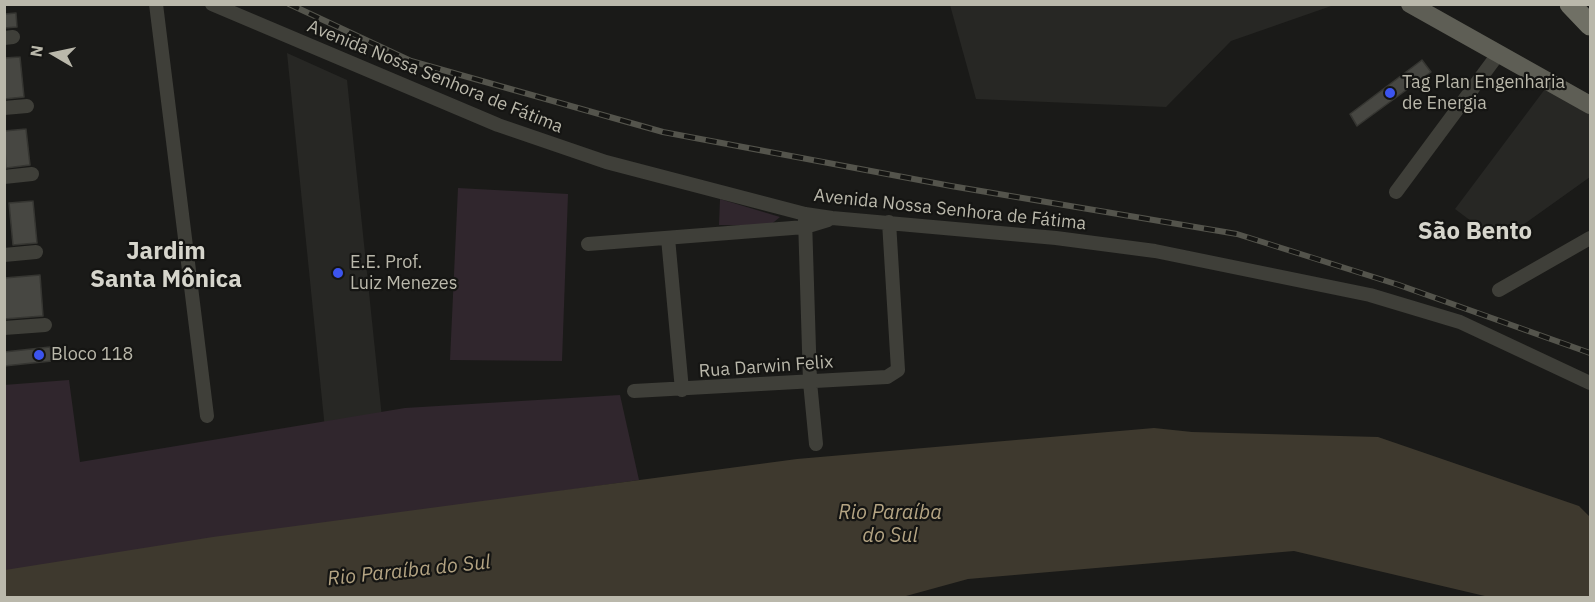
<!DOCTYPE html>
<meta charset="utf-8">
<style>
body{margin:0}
#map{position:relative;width:1595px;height:602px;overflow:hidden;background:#1a1a18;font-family:"IBM Plex Sans",sans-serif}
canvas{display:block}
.frame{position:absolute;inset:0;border:6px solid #bab8ab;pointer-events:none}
.north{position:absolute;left:24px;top:24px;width:60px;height:60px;-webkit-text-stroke:4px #151513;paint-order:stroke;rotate:279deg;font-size:16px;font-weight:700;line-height:24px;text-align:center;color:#bab8ab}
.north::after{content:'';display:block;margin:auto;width:21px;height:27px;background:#bab8ab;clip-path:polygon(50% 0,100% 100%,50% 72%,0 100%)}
</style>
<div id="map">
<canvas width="1595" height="602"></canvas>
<div class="frame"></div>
<div class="north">N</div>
</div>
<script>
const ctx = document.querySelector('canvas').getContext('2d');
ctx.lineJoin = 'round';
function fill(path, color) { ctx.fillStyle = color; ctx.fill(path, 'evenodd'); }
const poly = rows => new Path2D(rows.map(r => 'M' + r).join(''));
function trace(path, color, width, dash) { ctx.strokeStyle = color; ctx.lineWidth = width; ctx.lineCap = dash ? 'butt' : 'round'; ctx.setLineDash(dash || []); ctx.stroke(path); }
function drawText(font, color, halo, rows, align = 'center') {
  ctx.font = font + ' "IBM Plex Sans",sans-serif'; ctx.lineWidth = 4.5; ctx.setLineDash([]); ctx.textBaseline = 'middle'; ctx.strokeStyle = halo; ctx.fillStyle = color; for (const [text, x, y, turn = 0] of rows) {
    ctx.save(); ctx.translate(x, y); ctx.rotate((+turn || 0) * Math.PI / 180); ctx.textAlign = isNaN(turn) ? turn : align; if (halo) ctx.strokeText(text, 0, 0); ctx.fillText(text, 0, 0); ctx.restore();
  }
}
const built = poly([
 [950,5,950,4,1334,5,1231,41,1166,107,976,99],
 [287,53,347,80,387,466,329,469],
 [1545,89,1590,113,1590,177,1499,242,1455,209]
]);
const green = poly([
 [458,188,568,194,562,361,450,360],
 [720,199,780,217,769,226,719,225],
 [69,380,80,462,405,408,620,395,639,480,5,571,4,385]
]);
const water = poly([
 [1154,428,1192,432,1378,437,1579,506,1590,517,1590,597,1489,597,1294,551,968,579,906,596,886,598,5,597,5,570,213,537,797,459]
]);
const building = poly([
 [16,13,17,27,4,28,4,14,16,13],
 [20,57,24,97,4,99,4,58,20,57],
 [1422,60,1431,72,1357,126,1350,114,1422,60],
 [26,129,30,165,6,168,4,131,26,129],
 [33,201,37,243,13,245,9,203,33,201],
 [40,275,43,316,4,319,4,278,40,275],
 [50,347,52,361,4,366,4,352,50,347]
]);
const minor = poly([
 [156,4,207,416],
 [212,4,498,125,606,162,805,214,832,218,1056,238,1155,251,1370,295,1460,322,1590,383],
 [4,38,13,37],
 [4,108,27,106],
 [4,177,32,174],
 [1396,192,1499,53],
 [805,219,810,382,816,444],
 [668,238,682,390],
 [588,244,805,227,828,220],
 [4,255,36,252],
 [1499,290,1590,238],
 [4,328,45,325],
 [634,391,887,377,898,370,889,222]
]);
const major = poly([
 [1410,4,1590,105]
]);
const highway = poly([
 [1570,4,1590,25]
]);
const rail = poly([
 [289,4,411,61,663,132,951,186,1237,234,1399,285,1590,353]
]);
const markers = [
 [1390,93,6,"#3c54ef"],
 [338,273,6,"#3c54ef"],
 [39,355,6,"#3c54ef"]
];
const streetNames = [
 ["Avenida Nossa Senhora de Fátima",435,77,22],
 ["Avenida Nossa Senhora de Fátima",950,210,6],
 ["Rua Darwin Felix",766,367,-4]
];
const poiNames = [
 ["Tag Plan Engenharia",1402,83],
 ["de Energia",1402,104],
 ["E.E. Prof.",350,263],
 ["Luiz Menezes",350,284],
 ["Bloco 118",51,355]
];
const waterNames = [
 ["Rio Paraíba",890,513],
 ["do Sul",890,536],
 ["Rio Paraíba do Sul",409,571,-6]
];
const districtNames = [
 ["São Bento",1475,232],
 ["Jardim",166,252],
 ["Santa Mônica",166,280]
];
fill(built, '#272724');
fill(green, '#30262d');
fill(water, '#3e392e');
fill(building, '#474742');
trace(building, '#363632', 1.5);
trace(minor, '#3f3f39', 14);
trace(major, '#5e5e55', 18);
trace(highway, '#707065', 21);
trace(rail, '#54544c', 6);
trace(rail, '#151513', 4, [11]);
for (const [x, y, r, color] of markers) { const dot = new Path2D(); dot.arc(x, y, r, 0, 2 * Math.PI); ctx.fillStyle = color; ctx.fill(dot); trace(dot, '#151513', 2); }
drawText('18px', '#bab8ab', '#151513', streetNames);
drawText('18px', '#bab8ab', '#151513', poiNames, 'left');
drawText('italic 20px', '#b4a483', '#151513', waterNames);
drawText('bold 24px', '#d6d5cc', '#151513', districtNames);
</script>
